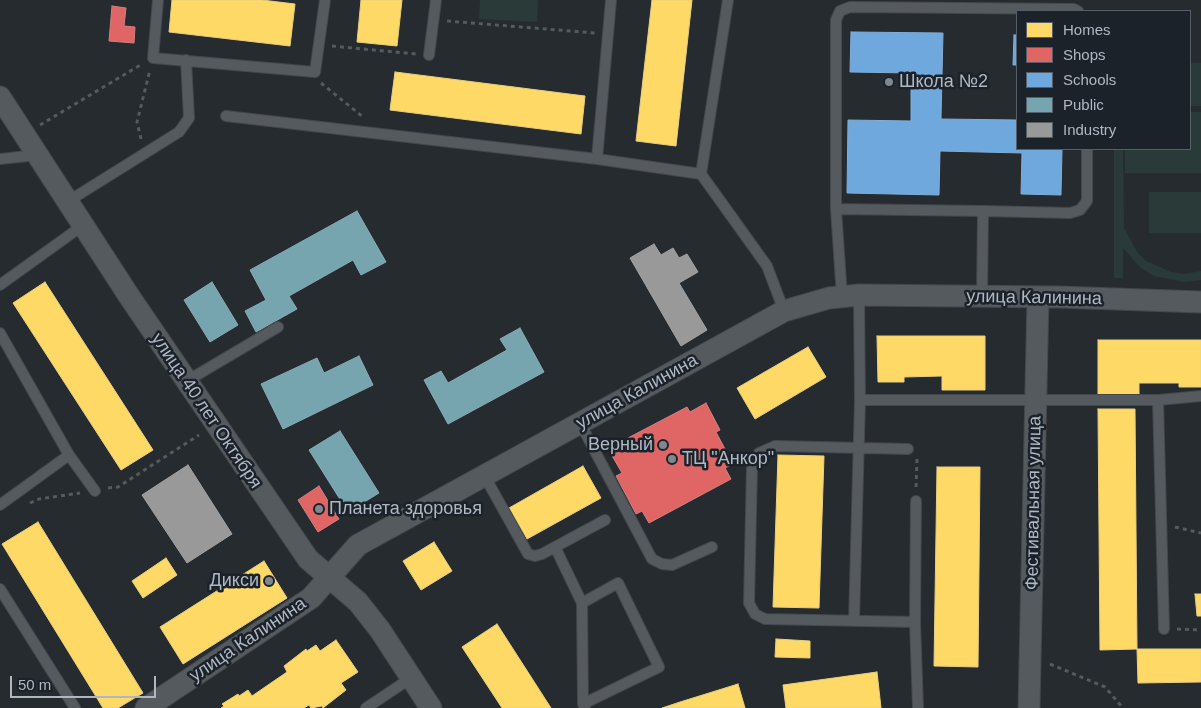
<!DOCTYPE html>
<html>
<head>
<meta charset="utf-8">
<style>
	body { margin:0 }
	#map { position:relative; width:1201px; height:708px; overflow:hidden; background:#262b30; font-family:Arial,sans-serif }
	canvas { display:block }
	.legend { position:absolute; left:1016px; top:10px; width:175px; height:140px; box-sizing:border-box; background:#1b222a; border:1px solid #565e67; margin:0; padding:6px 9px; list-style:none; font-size:15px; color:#afb8c2 }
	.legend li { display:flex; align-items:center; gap:10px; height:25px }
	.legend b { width:25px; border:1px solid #565e67 }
	.scale { position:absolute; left:10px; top:676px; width:146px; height:22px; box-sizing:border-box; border:2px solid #afb8c2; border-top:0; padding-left:6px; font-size:15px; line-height:18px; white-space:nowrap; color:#afb8c2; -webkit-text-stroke:4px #1b222a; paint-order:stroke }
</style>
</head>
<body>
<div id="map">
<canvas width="1201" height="708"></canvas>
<ul class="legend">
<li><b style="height:14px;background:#ffd966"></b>Homes</li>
<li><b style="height:14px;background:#e06666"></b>Shops</li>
<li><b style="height:14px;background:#6fa8dc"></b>Schools</li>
<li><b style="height:14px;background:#76a5af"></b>Public</li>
<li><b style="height:14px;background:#999"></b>Industry</li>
</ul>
<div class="scale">50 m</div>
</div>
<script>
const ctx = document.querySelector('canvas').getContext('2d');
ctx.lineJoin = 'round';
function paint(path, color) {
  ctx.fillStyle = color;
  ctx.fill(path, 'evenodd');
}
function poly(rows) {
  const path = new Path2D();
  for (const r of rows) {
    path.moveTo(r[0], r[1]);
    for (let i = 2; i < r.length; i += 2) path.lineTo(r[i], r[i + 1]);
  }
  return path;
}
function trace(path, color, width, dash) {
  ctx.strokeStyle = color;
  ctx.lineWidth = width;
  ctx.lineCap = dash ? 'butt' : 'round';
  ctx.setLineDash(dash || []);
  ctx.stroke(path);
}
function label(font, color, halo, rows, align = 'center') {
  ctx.font = font + ' Arial,sans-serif';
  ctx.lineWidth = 5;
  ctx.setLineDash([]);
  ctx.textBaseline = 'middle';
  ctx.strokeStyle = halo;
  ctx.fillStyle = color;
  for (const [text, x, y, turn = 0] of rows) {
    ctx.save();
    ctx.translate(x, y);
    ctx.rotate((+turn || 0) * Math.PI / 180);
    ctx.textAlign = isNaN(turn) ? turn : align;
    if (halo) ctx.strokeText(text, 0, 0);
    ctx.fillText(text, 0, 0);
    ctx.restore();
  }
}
paint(poly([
	[480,0,538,0,537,22,479,19],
	[1190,63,1201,63,1201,106,1190,106],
	[1190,112,1201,112,1201,173,1125,173,1125,149,1190,149],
	[1114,149,1123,149,1124,228,1137,252,1146,261,1171,272,1184,274,1201,271,1201,280,1184,282,1154,276,1141,268,1123,248,1123,278,1114,278],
	[1149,192,1201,192,1201,233,1149,233]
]), '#293a39');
const homes = poly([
	[172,0,262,0,295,4,290,46,169,32,172,0],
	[361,0,402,0,397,46,357,42,361,0],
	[652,0,692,0,676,146,636,141,652,0],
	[395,72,585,96,581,134,390,110,395,72],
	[45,282,153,450,121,470,13,303,45,282],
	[877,336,985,336,985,390,942,390,942,376,904,377,904,382,878,382,877,336],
	[1098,340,1201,340,1201,387,1179,387,1179,383,1139,383,1139,394,1098,394,1098,340],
	[808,347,826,377,755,419,737,388,808,347],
	[1098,409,1135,409,1137,649,1100,650,1098,409],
	[778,455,824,456,819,608,773,607,778,455],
	[583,466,601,498,527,539,509,508,583,466],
	[937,467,980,467,978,667,934,666,937,467],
	[38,522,143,693,118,708,103,708,2,544,38,522],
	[434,542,452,571,421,590,403,561,434,542],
	[166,558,177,575,143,598,132,581,166,558],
	[264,561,287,598,183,664,160,627,264,561],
	[1195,594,1201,594,1201,616,1197,616,1195,594],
	[497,624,551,708,502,708,462,647,497,624],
	[776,639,810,641,810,658,775,657,776,639],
	[336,640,358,672,341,683,346,690,323,708,322,706,311,708,309,705,304,708,221,708,224,706,222,704,238,694,239,696,248,690,252,696,287,672,284,666,306,649,307,651,316,645,320,651,336,640],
	[1137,649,1201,649,1201,682,1138,683,1137,649],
	[877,672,881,708,786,708,783,685,877,672],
	[738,684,745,708,662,708,680,702,738,684]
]);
paint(homes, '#ffd966');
trace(homes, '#e7cf82', 1);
const shops = poly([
	[112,6,126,8,124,26,135,27,134,43,109,41,112,6],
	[706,403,720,430,716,432,733,464,725,468,731,479,649,523,642,511,636,514,616,476,622,473,611,454,629,445,626,439,687,407,690,412,706,403],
	[319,486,339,519,318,532,298,500,319,486]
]);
paint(shops, '#e06666');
trace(shops, '#d17f82', 1);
const schools = poly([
	[851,32,943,33,941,119,1017,120,1017,149,1062,149,1061,195,1021,194,1022,153,940,151,939,195,847,193,848,120,911,121,911,73,850,72,851,32],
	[1014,35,1017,35,1017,65,1013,65,1014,35]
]);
paint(schools, '#6fa8dc');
trace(schools, '#82add4', 1);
const public = poly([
	[357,211,386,262,361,275,353,260,289,296,297,309,256,332,245,311,266,300,250,270,357,211],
	[212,282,238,325,210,342,184,300,212,282],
	[520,328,544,372,448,424,424,380,441,371,448,383,507,350,500,339,520,328],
	[359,356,373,385,283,429,261,384,317,358,324,373,359,356],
	[340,431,379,493,348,512,309,450,340,431]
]);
paint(public, '#76a5af');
trace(public, '#87abb5', 1);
const industry = poly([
	[654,244,661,255,673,248,679,258,687,254,698,272,679,283,707,330,681,346,630,258,654,244],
	[188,465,232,534,187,563,142,495,188,465]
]);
paint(industry, '#999');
trace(industry, '#a0a2a5', 1);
const service = poly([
	[158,0,153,58,315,72,325,0],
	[429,55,436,0],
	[226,116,597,159,701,174,767,266,784,311],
	[0,159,37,155],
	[597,159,611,0],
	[701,174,728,0],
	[67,202,179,132,189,118,186,60],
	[836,209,983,211,982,297],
	[983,211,1070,213,1080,210,1087,201,1087,149],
	[0,285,82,226],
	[842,297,836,209,836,20,840,11,850,7,1074,9,1078,11],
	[0,333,69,455,95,491],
	[185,382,278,327],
	[860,400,1158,400,1164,629],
	[1158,400,1201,396],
	[580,423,652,559,662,564,672,565,712,547],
	[908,449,775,446,759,453,752,466,749,603,755,614,765,619,915,622],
	[484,475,528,554,535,556,542,554,605,520],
	[916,501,915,622,918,708],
	[0,505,69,455],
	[555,547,582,603],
	[0,589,75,708],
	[854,621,860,400,859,295],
	[583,704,659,667,618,583,582,603,583,704,585,708],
	[366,708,411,678]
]);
const minor = poly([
	[0,97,129,296,308,559,358,602,380,630,431,708],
	[146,708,311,598,358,545,784,311,829,298,859,295,1059,297,1201,302],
	[1029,708,1038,297]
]);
trace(service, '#44474b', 12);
trace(minor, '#44474b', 23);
trace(poly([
	[447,21,595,33],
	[332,46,416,54],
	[321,83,363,117],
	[40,125,142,64],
	[141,139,137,122,150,70],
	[916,487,917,459],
	[108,488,118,487,199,435],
	[30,503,39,499,80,493],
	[1175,527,1201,533],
	[1177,629,1201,630],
	[1050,664,1105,687,1123,708]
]), '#555a5d', 3, [4, 4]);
trace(service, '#555a5f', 10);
trace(minor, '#555a5f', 21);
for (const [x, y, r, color] of [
	[889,82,5,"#7f878f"],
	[663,445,5,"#7f878f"],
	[672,459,5,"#7f878f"],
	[319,509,5,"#7f878f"],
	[269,581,5,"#7f878f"]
]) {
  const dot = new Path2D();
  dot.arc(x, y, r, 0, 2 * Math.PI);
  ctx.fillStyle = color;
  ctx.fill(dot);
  trace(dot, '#1b222a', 2);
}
label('18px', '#afb8c2', '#1b222a', [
	["Школа №2",899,82],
	["Верный",653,445,"right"],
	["ТЦ \"Анкор\"",682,459],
	["Планета здоровья",329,509],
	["Дикси",259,581,"right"]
], 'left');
label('18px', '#afb8c2', '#1b222a', [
	["улица Калинина",1034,298,1],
	["улица Калинина",637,392,-29],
	["улица 40 лет Октября",206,411,56],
	["Фестивальная улица",1034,503,-89],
	["улица Калинина",248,640,-34]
]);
</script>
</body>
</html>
